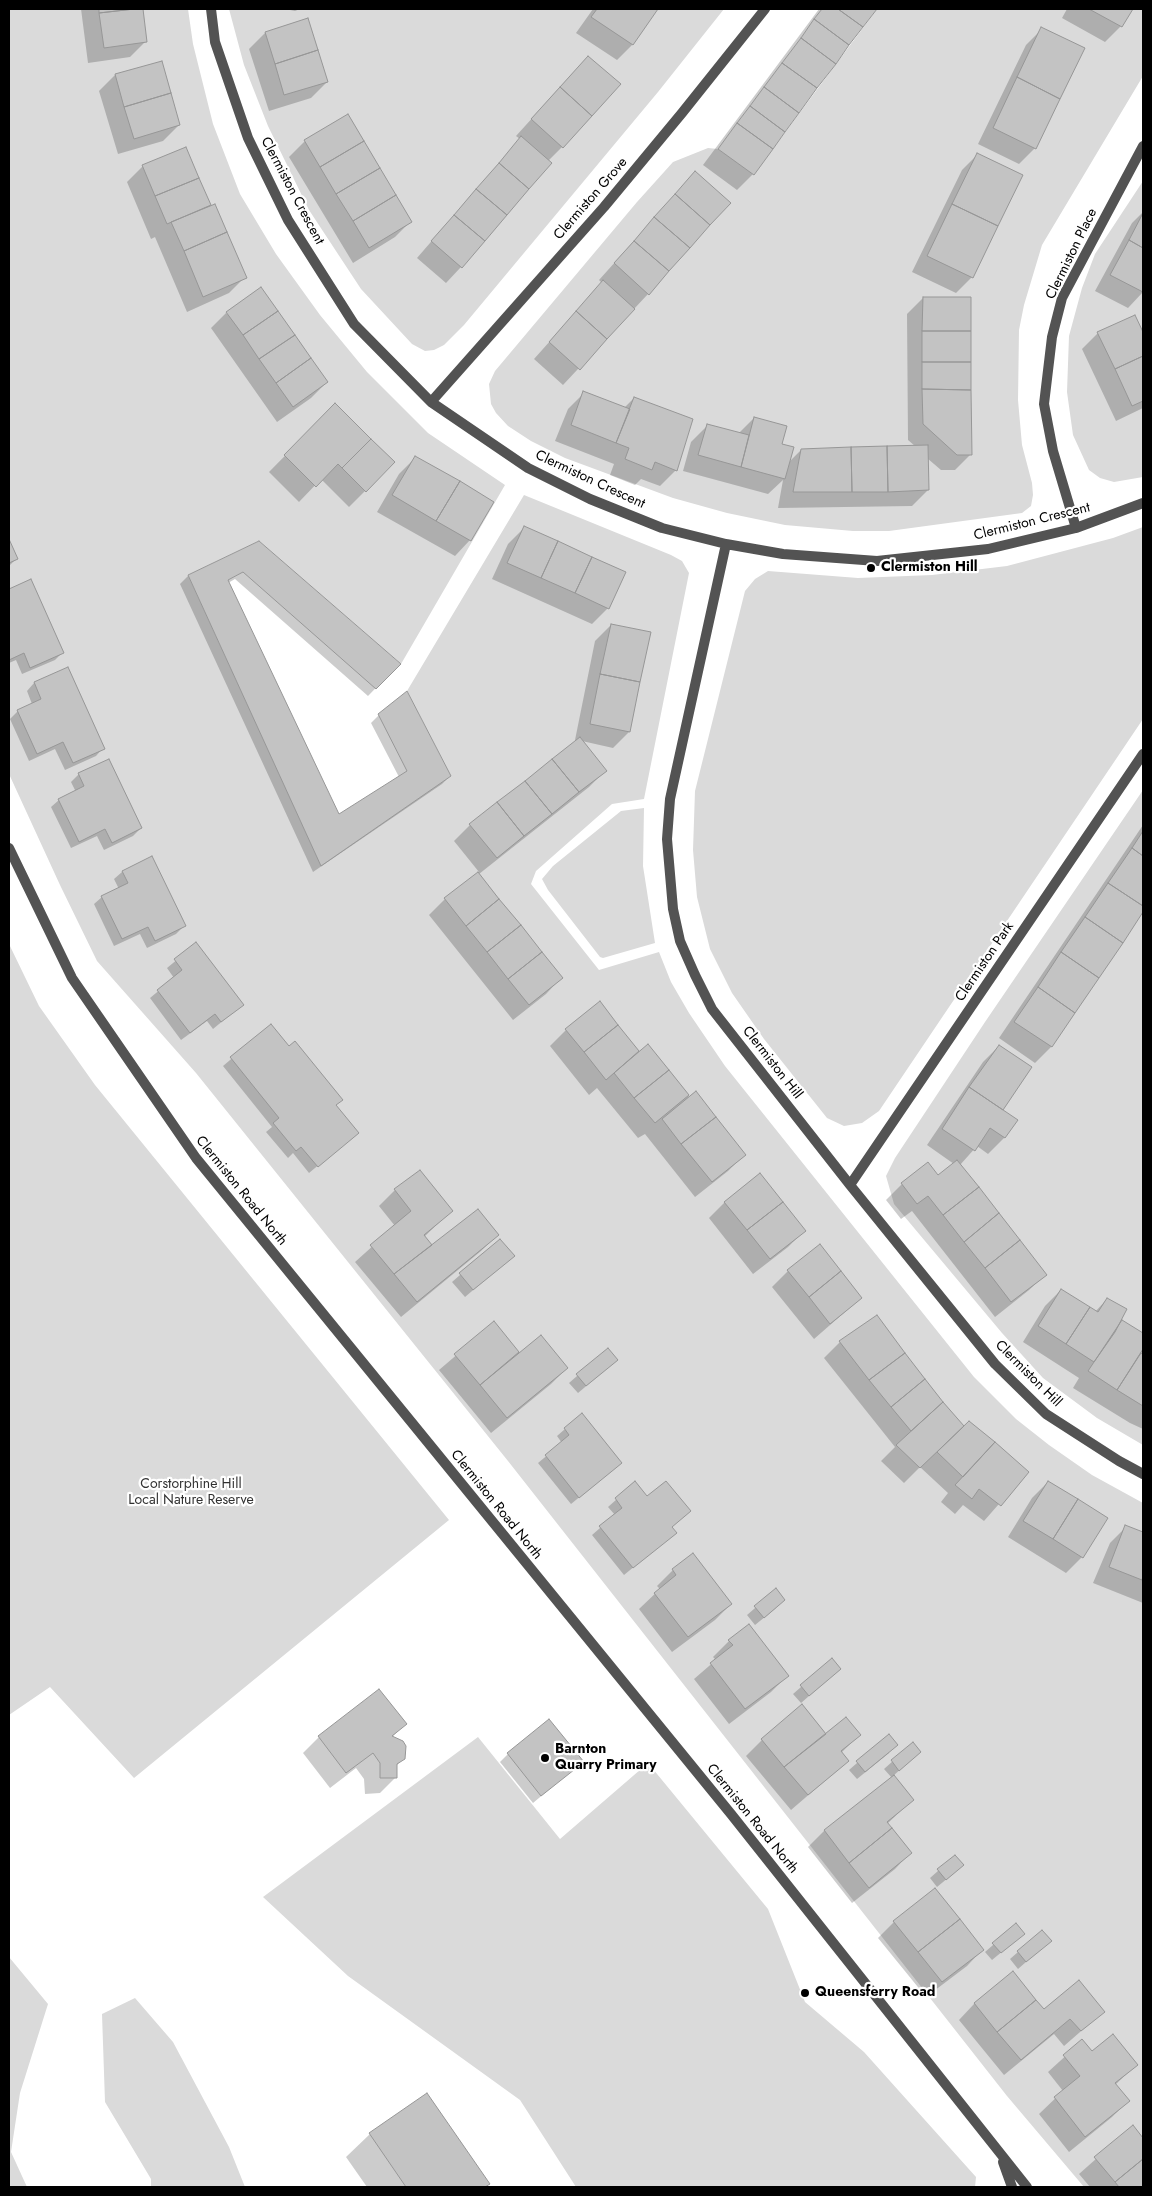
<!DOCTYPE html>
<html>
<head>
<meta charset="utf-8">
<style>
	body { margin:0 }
	#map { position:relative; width:1152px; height:2196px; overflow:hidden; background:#fff; font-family:Jost,sans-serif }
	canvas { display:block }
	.frame { position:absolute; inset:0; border:10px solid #000; pointer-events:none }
</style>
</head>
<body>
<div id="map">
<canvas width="1152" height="2196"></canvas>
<div class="frame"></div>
</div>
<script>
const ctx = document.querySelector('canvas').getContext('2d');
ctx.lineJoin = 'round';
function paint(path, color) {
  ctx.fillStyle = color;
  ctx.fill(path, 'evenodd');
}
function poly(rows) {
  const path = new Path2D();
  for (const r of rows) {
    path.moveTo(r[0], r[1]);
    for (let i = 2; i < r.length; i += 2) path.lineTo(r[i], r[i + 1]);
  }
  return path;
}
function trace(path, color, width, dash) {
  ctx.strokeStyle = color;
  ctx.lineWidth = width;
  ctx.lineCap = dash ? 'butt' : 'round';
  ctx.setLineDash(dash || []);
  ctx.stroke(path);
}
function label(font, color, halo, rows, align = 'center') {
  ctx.font = font + ' Jost,sans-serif';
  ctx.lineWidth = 4.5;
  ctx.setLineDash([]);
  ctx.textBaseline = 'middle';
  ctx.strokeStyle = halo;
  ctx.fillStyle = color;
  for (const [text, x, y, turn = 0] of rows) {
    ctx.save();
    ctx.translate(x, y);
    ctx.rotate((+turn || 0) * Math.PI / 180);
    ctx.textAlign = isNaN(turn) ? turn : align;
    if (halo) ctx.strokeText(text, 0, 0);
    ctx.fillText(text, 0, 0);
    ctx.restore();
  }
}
paint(poly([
	[9,9,188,9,193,44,213,124,240,194,276,254,320,315,367,372,428,433,505,485,401,664,259,541,188,575,321,865,451,776,407,691,524,495,671,555,682,561,689,573,644,799,612,804,536,871,531,884,599,970,659,952,671,982,689,1013,725,1066,974,1377,1016,1419,1049,1445,1092,1475,1143,1503,1143,2187,1084,2187,1007,2096,508,1461,196,1073,97,961,60,885,9,774],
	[229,9,724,9,658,92,464,325,444,345,434,350,425,351,412,344,361,289,309,210,268,126,244,65],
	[877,9,1143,9,1143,76,1042,245,1024,305,1019,330,1018,400,1022,445,1032,483,1033,495,1031,506,1022,513,889,531,853,531,785,525,727,513,673,498,565,458,531,441,508,426,496,413,491,404,489,384,495,371,637,202,673,162,708,148,718,149,754,174],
	[1143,181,1143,477,1114,482,1100,478,1089,470,1073,435,1067,392,1069,336,1082,288,1095,254],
	[1143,527,1143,719,879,1111,862,1123,844,1126,827,1118,764,1039,732,993,710,949,697,897,693,850,695,791,745,591,755,579,768,571,858,578,932,575,1007,566,1113,538],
	[1143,790,1143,1445,1097,1418,1043,1378,1002,1333,894,1204,886,1176,895,1158,985,1022],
	[644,808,643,866,655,943,603,958,600,957,548,890,542,879,553,866,621,811],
	[9,944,39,1006,95,1085,449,1520,134,1778,50,1687,9,1715],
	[478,1737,560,1839,648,1763,768,1909,805,2002,864,2052,976,2177,975,2187,576,2187,520,2100,348,1976,263,1897],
	[9,1957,48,2004,20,2093,11,2152,27,2187,9,2187],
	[135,1998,173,2042,229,2147,245,2187,151,2187,151,2179,105,2102,102,2014]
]), '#dadada');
paint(poly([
	[81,9,142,9,146,41,130,57,88,63],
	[285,9,300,9,295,11],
	[593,9,656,9,632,45,617,60,576,33],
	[819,9,875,9,753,174,737,190,703,165],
	[1067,9,1131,9,1121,26,1105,42,1062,18],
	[1042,29,1035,148,1019,164,978,144,1026,45],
	[265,33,327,82,311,98,269,111,249,49],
	[573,73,562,147,548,161,461,267,446,283,417,258,520,139,516,136],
	[115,75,179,125,163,141,118,154,99,91],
	[347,116,411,221,395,237,353,263,289,157,305,141],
	[185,148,210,207,245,277,229,293,187,312,155,237,151,239,127,182,143,166],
	[978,154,972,277,956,293,912,272,962,170],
	[695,173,648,294,563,385,534,359,602,283,599,280],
	[1143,212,1143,292,1128,308,1095,291,1132,223],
	[923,298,971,454,955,470,941,470,927,458,928,490,912,506,778,508,783,480,768,494,683,471,691,442,707,426,738,434,754,418,781,445,788,463,801,450,915,446,908,440,907,314],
	[226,313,327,382,311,398,277,422,211,328],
	[1134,316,1143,335,1143,408,1116,421,1082,349,1098,333],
	[584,393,624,408,634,398,676,470,660,486,641,479,635,485,610,475,614,464,555,441,568,409],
	[335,405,394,462,349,507,321,479,299,502,269,472],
	[415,458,470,540,455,556,377,512,399,474],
	[524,528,608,608,592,624,492,579,508,544],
	[9,542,16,559,9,566],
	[259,543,399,664,368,696,235,579,228,583,338,816,399,777,371,723,379,715,450,776,442,784,313,872,180,584,188,576],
	[30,580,63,652,55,660,22,674,16,660,9,663,9,590],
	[611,625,629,732,613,748,582,741,605,771,589,787,479,874,561,978,546,994,513,1020,429,915,445,899,479,872,454,841,470,825,577,740,575,740,595,641],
	[68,668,103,748,96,756,65,770,55,749,29,761,10,719,18,711,32,704,27,691,34,683],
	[79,774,141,828,133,836,104,850,97,836,71,848,51,807,59,800,76,792,71,782],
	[1143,825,1143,910,1051,1047,1035,1063,999,1038],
	[151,858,184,926,176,934,147,948,140,934,114,946,94,904,102,897,119,889,114,879,122,872],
	[196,944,242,1005,213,1029,207,1021,181,1040,150,998,174,978,167,968],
	[600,1003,639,1053,648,1046,689,1097,695,1092,744,1155,728,1171,695,1197,645,1134,638,1138,597,1088,589,1095,550,1046,566,1030],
	[270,1026,357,1133,309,1173,293,1153,288,1158,266,1132,272,1127,223,1066],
	[999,1046,1001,1111,1016,1121,1004,1138,988,1154,977,1146,960,1165,1045,1275,1029,1290,995,1317,912,1211,901,1219,886,1200,902,1184,937,1177,954,1164,927,1145,983,1062],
	[395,1190,451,1211,424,1237,432,1247,497,1235,481,1251,401,1317,355,1262,395,1226,379,1206],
	[725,1202,804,1231,788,1247,753,1274,709,1218],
	[500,1240,505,1263,465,1297,452,1282],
	[788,1271,861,1298,814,1339,772,1287],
	[1061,1290,1095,1312,1107,1299,1120,1320,1143,1334,1143,1346,1140,1353,1143,1355,1143,1429,1130,1423,1073,1388,1079,1378,1023,1342,1045,1306],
	[494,1323,519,1354,567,1368,551,1384,491,1433,439,1370],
	[840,1342,942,1403,964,1427,1027,1472,984,1521,963,1505,955,1514,941,1502,948,1493,920,1467,904,1483,881,1461,895,1447,824,1358],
	[608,1349,617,1360,578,1393,569,1383],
	[565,1429,621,1463,571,1504,538,1463,562,1443,557,1436],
	[1048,1482,1082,1557,1066,1573,1008,1537,1032,1498],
	[635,1483,675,1533,624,1575,592,1535,615,1515,608,1507],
	[1126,1527,1143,1534,1143,1603,1093,1583,1110,1543],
	[673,1570,731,1604,715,1620,672,1652,639,1609,660,1589,657,1586],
	[776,1590,776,1608,755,1625,747,1615],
	[729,1641,787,1676,771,1692,729,1724,694,1679,716,1660,713,1657],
	[832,1660,840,1669,801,1703,793,1694],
	[379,1691,405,1724,392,1737,402,1742,406,1753,404,1758,396,1766,396,1777,380,1793,365,1794,364,1779,356,1768,330,1788,303,1753,319,1737],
	[826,1735,859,1735,841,1753,848,1761,791,1810,746,1756,762,1740],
	[888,1736,889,1753,857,1779,849,1770],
	[912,1744,920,1752,893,1776,912,1800,887,1824,910,1853,895,1869,852,1903,808,1847,824,1831,892,1778,884,1769],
	[508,1754,582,1762,533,1803,500,1762],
	[955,1856,954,1873,937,1887,930,1878],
	[894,1922,982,1950,967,1966,926,1997,878,1938],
	[1016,1925,1015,1941,992,1960,985,1952],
	[1042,1948,1018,1969,1010,1959,1018,1952],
	[1013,1973,1044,2011,1103,2012,1064,2046,1054,2034,1004,2075,959,2020,974,2004],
	[1082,2041,1091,2053,1136,2065,1115,2085,1128,2101,1112,2117,1069,2152,1039,2114,1063,2091,1048,2072],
	[1132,2127,1143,2140,1143,2187,1090,2187,1079,2174],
	[370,2134,488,2184,485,2187,367,2187,346,2157]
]), '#0003');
const building = poly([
	[99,9,134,9,99,13,99,9],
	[134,9,143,9,147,42,104,48,99,13,134,9],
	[597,9,658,9,633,45,591,17,597,9],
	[822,9,838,9,863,27,849,45,814,19,822,9],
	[838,9,877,9,863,27,838,9],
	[1089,9,1133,9,1122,27,1089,9],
	[308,18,318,50,275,64,265,32,308,18],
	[814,19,849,45,836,64,801,38,814,19],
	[1041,27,1085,48,1060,99,1017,77,1041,27],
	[801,38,836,64,817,88,782,63,801,38],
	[318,50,328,82,284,95,275,64,318,50],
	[588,56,621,84,592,116,560,87,588,56],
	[162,61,171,93,124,107,115,74,162,61],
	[782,63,817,88,799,113,764,87,782,63],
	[1017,77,1060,99,1036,149,993,128,1017,77],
	[560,87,592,116,563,148,531,119,560,87],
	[764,87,799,113,785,132,750,106,764,87],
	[171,93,180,125,134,139,124,107,171,93],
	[750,106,785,132,773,149,737,123,750,106],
	[348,114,364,141,320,167,304,140,348,114],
	[737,123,773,149,754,175,718,149,737,123],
	[521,136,552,163,529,189,499,163,521,136],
	[364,141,380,168,336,194,320,167,364,141],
	[186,147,199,178,155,196,142,165,186,147],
	[977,153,1023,175,998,226,952,204,977,153],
	[499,163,529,189,507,215,476,189,499,163],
	[380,168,396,195,353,221,336,194,380,168],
	[695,171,731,203,710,225,675,194,695,171],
	[199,178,211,205,167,224,155,196,199,178],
	[476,189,507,215,485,241,454,215,476,189],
	[675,194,710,225,690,248,654,217,675,194],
	[396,195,412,222,369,248,353,221,396,195],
	[215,204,227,232,184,251,171,222,215,204],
	[952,204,998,226,973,278,927,256,952,204],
	[1143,213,1143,248,1129,240,1143,213],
	[454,215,485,241,462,268,431,241,454,215],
	[654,217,690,248,669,271,634,241,654,217],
	[227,232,247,278,203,297,184,251,227,232],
	[1129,240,1143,248,1143,292,1110,275,1129,240],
	[634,241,669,271,649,295,614,263,634,241],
	[603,280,635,309,607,339,576,311,603,280],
	[261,287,278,311,243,335,226,312,261,287],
	[923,297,971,297,971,331,922,331,923,297],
	[278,311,295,335,259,359,243,335,278,311],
	[576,311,607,339,580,370,549,342,576,311],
	[1135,315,1143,332,1143,356,1115,369,1097,332,1135,315],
	[922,331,971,331,971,362,922,362,922,331],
	[295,335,311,358,276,383,259,359,295,335],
	[1143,356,1143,401,1132,406,1115,369,1143,356],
	[311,358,328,382,293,407,276,383,311,358],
	[922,362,971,362,971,390,922,389,922,362],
	[922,389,971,390,972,455,957,455,923,424,922,389],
	[583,391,630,409,616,443,571,425,583,391],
	[634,397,693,419,677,471,655,462,652,470,625,459,629,448,616,443,634,397],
	[335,403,371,439,342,468,338,464,316,487,284,455,335,403],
	[754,417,787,426,782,444,794,447,785,479,741,467,754,417],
	[707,424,749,435,741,467,698,455,707,424],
	[371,439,395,462,366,492,342,468,371,439],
	[928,445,929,490,888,492,887,446,928,445],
	[887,446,888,492,852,492,851,447,887,446],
	[851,447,852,492,793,492,801,449,851,447],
	[415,456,460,481,436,521,392,495,415,456],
	[460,481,494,502,471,541,436,521,460,481],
	[524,526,558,541,541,578,507,563,524,526],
	[9,539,18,559,9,563,9,539],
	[259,541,401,664,376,689,243,572,228,580,339,814,407,771,378,714,407,691,451,776,321,866,188,575,259,541],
	[558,541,592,557,575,593,541,578,558,541],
	[592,557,626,572,609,609,575,593,592,557],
	[31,579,64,653,30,668,24,653,9,660,9,589,31,579],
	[611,624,651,632,640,682,600,674,611,624],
	[68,667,105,749,73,763,63,742,37,754,17,710,41,699,34,682,68,667],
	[600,674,640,682,630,732,590,724,600,674],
	[580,737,607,771,579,792,552,759,580,737],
	[109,759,142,828,112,843,105,829,79,842,58,799,84,786,78,773,109,759],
	[552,759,579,792,552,814,525,781,552,759],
	[525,781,552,814,524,836,497,802,525,781],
	[497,802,524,836,497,858,469,824,497,802],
	[1143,831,1143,856,1132,848,1143,831],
	[1132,848,1143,856,1143,906,1108,883,1132,848],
	[152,856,186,926,155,941,148,927,122,939,101,896,128,883,122,871,152,856],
	[478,872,499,899,466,926,444,898,478,872],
	[1108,883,1143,906,1143,912,1123,943,1085,917,1108,883],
	[499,899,521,925,487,952,466,926,499,899],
	[1085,917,1123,943,1099,978,1061,952,1085,917],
	[521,925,542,952,508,979,487,952,521,925],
	[196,942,244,1005,221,1022,215,1014,190,1033,157,990,182,970,174,959,196,942],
	[542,952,563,978,529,1005,508,979,542,952],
	[1061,952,1099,978,1075,1013,1038,987,1061,952],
	[1038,987,1075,1013,1052,1047,1014,1022,1038,987],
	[600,1001,618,1025,584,1052,565,1029,600,1001],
	[271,1024,289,1046,295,1041,343,1100,336,1105,359,1133,318,1167,301,1147,296,1151,273,1123,279,1118,230,1057,271,1024],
	[618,1025,639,1051,606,1080,584,1052,618,1025],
	[648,1044,669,1070,634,1098,614,1073,648,1044],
	[999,1045,1032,1067,1003,1110,969,1087,999,1045],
	[669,1070,689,1095,655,1123,634,1098,669,1070],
	[969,1087,1018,1120,1005,1138,990,1128,975,1151,942,1129,969,1087],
	[696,1091,716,1117,681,1144,662,1119,696,1091],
	[716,1117,746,1155,712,1182,681,1144,716,1117],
	[957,1160,979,1187,943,1215,928,1196,917,1204,901,1183,928,1162,938,1175,957,1160],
	[420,1170,453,1211,424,1235,432,1245,394,1274,370,1245,411,1211,394,1189,420,1170],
	[760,1173,783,1202,747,1230,724,1202,760,1173],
	[979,1187,999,1213,964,1242,943,1215,979,1187],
	[783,1202,806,1231,770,1259,747,1230,783,1202],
	[478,1209,499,1235,417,1302,394,1274,478,1209],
	[999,1213,1020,1240,985,1268,964,1242,999,1213],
	[500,1239,515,1256,473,1290,459,1273,500,1239],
	[1020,1240,1047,1275,1011,1302,985,1268,1020,1240],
	[820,1244,841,1271,809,1297,787,1270,820,1244],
	[841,1271,862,1298,830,1324,809,1297,841,1271],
	[1061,1289,1090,1307,1066,1344,1038,1326,1061,1289],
	[1107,1298,1127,1309,1115,1332,1094,1362,1066,1344,1090,1307,1098,1312,1107,1298],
	[877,1315,905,1353,869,1380,839,1341,877,1315],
	[1122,1320,1143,1333,1143,1349,1117,1390,1088,1371,1122,1320],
	[494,1321,519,1352,480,1385,454,1354,494,1321],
	[541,1335,568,1368,507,1418,480,1385,541,1335],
	[608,1348,618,1360,586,1386,576,1374,608,1348],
	[905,1353,925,1379,891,1407,869,1380,905,1353],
	[1141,1353,1143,1354,1143,1406,1117,1390,1141,1353],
	[925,1379,943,1402,911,1431,891,1407,925,1379],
	[943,1402,964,1426,920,1468,896,1445,943,1402],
	[582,1413,622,1463,579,1498,545,1455,569,1435,564,1428,582,1413],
	[969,1421,995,1442,963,1477,937,1452,969,1421],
	[995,1442,1029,1472,1001,1506,979,1489,972,1499,955,1485,995,1442],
	[635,1481,647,1496,666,1481,691,1511,672,1527,677,1533,633,1568,599,1526,622,1508,615,1498,635,1481],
	[1048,1481,1078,1499,1053,1539,1023,1521,1048,1481],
	[1078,1499,1108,1518,1083,1558,1053,1539,1078,1499],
	[1125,1525,1143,1532,1143,1576,1142,1580,1109,1567,1125,1525],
	[693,1553,732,1604,688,1637,654,1593,676,1575,672,1569,693,1553],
	[776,1588,785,1600,764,1618,754,1606,776,1588],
	[749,1624,789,1676,745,1709,710,1663,733,1645,728,1640,749,1624],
	[832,1658,841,1669,809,1696,800,1685,832,1658],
	[379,1689,407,1724,392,1736,403,1741,406,1746,405,1759,397,1764,397,1778,380,1778,380,1763,373,1753,346,1773,318,1736,379,1689],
	[802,1704,826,1734,784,1767,761,1739,802,1704],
	[846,1717,861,1735,841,1751,849,1761,808,1795,784,1767,846,1717],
	[549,1719,584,1762,541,1796,507,1753,549,1719],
	[889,1734,898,1745,865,1772,856,1761,889,1734],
	[913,1742,921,1752,899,1771,891,1760,913,1742],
	[894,1775,914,1800,887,1822,892,1828,849,1863,824,1830,894,1775],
	[892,1828,912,1853,869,1888,849,1863,892,1828],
	[955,1855,964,1865,946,1880,937,1869,955,1855],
	[935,1888,960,1919,918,1952,893,1921,935,1888],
	[960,1919,984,1950,942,1982,918,1952,960,1919],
	[1016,1923,1025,1934,1001,1953,992,1943,1016,1923],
	[1042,1930,1052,1941,1026,1962,1017,1951,1042,1930],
	[1013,1971,1036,2000,997,2032,974,2003,1013,1971],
	[1079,1980,1105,2012,1081,2031,1070,2019,1021,2060,997,2032,1036,2000,1044,2009,1079,1980],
	[1113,2034,1138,2065,1115,2083,1130,2101,1085,2137,1054,2097,1080,2076,1063,2055,1082,2039,1092,2051,1113,2034],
	[427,2093,490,2184,485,2187,406,2187,369,2133,427,2093],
	[1133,2125,1143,2138,1143,2159,1115,2182,1094,2157,1133,2125],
	[1143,2159,1143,2187,1119,2187,1115,2182,1143,2159]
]);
paint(building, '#c3c3c3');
trace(building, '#979797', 1);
trace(poly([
	[211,9,215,42,248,138,288,220,354,324,431,402,528,468,590,499,662,528,726,544,783,554,877,561,988,549,1076,528,1143,503],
	[431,402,604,207,682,113,765,9],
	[1076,528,1053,451,1044,404,1052,337,1062,298,1143,146],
	[726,544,670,799,667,839,673,909,680,941,695,975,712,1009,850,1185,995,1364,1046,1414,1119,1461,1143,1474],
	[850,1185,1143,754]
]), '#535353', 10);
trace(poly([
	[9,848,72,978,196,1158,731,1814,1027,2187],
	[1003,2162,1012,2187]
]), '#535353', 10);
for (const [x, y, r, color] of [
	[871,568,5,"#000"],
	[545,1758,5,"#000"],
	[805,1993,5,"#000"]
]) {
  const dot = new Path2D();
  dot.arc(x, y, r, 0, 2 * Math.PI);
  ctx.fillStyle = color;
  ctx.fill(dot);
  trace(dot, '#fff', 2);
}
label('14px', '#000', '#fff', [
	["Clermiston Crescent",292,191,62],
	["Clermiston Grove",591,199,-49],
	["Clermiston Place",1072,254,-64],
	["Clermiston Crescent",590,480,25],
	["Clermiston Crescent",1032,522,-14],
	["Clermiston Park",985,962,-56],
	["Clermiston Hill",772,1063,52],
	["Clermiston Road North",241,1191,51],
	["Clermiston Hill",1028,1374,45],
	["Clermiston Road North",496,1505,51],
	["Clermiston Road North",752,1819,51]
]);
label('bold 14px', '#000', '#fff', [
	["Clermiston Hill",881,568],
	["Barnton",555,1750],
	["Quarry Primary",555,1766],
	["Queensferry Road",815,1993]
], 'left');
label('14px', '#313131', '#fff', [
	["Corstorphine Hill",191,1485],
	["Local Nature Reserve",191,1501]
]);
</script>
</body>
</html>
